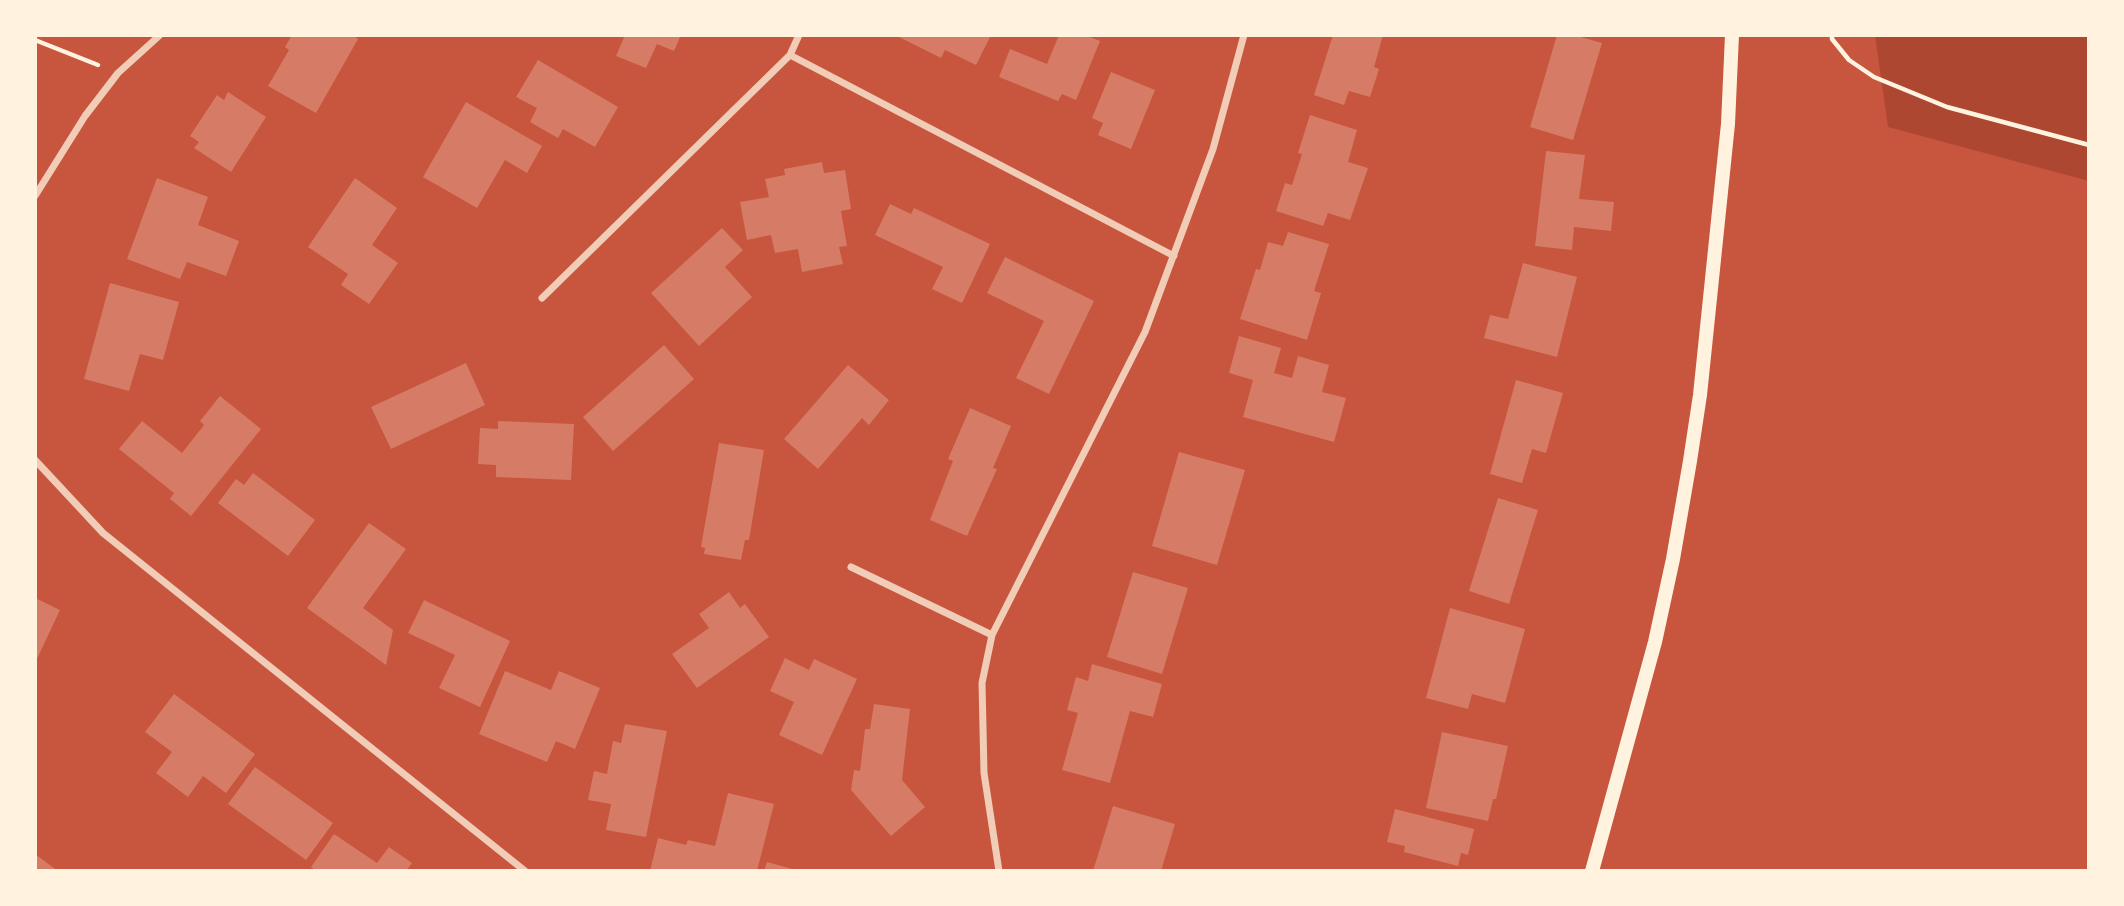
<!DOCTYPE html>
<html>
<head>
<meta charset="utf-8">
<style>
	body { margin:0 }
	#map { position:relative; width:2124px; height:906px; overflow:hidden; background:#c8553d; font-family:"Varela Round",sans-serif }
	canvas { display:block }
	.frame { position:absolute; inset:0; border:37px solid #fff3e0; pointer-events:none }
</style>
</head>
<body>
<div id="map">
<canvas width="2124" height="906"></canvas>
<div class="frame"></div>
</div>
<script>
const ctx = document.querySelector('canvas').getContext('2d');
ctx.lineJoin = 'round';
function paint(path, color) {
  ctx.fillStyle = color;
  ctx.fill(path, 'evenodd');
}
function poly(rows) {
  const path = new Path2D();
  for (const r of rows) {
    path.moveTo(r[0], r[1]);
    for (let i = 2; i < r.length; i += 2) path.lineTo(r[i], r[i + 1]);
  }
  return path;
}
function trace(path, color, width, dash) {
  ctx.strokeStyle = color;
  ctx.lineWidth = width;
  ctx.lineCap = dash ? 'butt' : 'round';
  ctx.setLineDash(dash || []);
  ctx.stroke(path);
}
paint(poly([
	[1875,35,2089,35,2089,181,1888,127]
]), '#ae4732');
paint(poly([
	[292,35,353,35,358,39,316,113,268,86,289,50,285,47],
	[625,35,681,35,674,51,657,44,646,68,616,56],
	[895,35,991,35,976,65,945,50,941,58],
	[1059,35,1085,35,1100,41,1076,100,1062,94,1058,101,999,77,1010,49,1047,64],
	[1333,35,1383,35,1374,67,1379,69,1370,97,1349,91,1344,105,1314,95],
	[1557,35,1574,35,1602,43,1573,140,1530,127],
	[538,60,618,107,595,147,563,129,558,138,530,122,537,108,516,97],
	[1111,72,1155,90,1131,149,1098,135,1103,123,1092,118],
	[228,92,266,117,231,172,194,148,199,142,190,136,217,95,224,100],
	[466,102,542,146,527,173,505,160,477,208,423,177],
	[1310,115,1357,130,1348,162,1368,168,1350,220,1328,213,1323,226,1276,211,1285,183,1292,185,1302,154,1298,153],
	[1546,151,1585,155,1579,199,1614,202,1611,231,1574,227,1572,250,1535,246],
	[822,162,824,173,845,170,851,209,841,211,847,246,839,247,843,264,802,272,798,249,775,253,771,235,747,240,740,202,769,197,765,179,785,175,784,169],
	[157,178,208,197,198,225,239,241,226,276,187,262,180,279,127,259],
	[355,178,397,208,372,245,398,263,369,304,341,285,348,274,308,247],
	[890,204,911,214,914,208,990,244,962,303,932,289,943,267,875,235],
	[722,228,743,250,725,267,752,297,699,346,651,293],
	[1288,232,1329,244,1314,291,1321,293,1307,340,1240,319,1256,269,1260,270,1268,242,1283,246],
	[1005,257,1094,301,1049,394,1016,378,1044,321,987,293],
	[1523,263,1577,277,1557,357,1484,338,1490,315,1508,319],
	[110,283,179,302,163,360,140,354,129,391,84,379],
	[1239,336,1281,348,1274,373,1292,378,1298,356,1329,365,1322,392,1346,398,1334,442,1243,417,1253,380,1229,373],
	[664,345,694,379,613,451,583,417],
	[466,363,485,405,391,449,371,407],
	[848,365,889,400,869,425,862,418,818,469,784,439],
	[1516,380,1563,393,1546,453,1532,449,1522,483,1490,474],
	[220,396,261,429,191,516,170,499,174,493,119,449,142,421,182,453,204,425,200,421],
	[970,408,1011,426,993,468,997,469,967,536,930,520,953,461,948,459],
	[498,421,574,424,571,480,496,477,496,465,478,464,480,428,498,429],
	[719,443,764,450,749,540,745,540,741,560,704,554,705,548,701,547],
	[1179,452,1245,470,1217,565,1152,546],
	[253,473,315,520,288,556,218,503,236,479,244,485],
	[1498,498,1538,510,1509,604,1469,591],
	[369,523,406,549,363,608,393,630,386,665,307,608],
	[1133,572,1188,588,1162,674,1107,657],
	[729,592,740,608,745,604,769,637,697,688,672,654,709,628,699,614],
	[35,598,60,610,35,663],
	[424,600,510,641,480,707,439,688,455,655,408,633],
	[1450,608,1525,629,1505,703,1472,694,1468,709,1426,698],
	[785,658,809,670,814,659,857,679,822,755,779,735,794,702,770,691],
	[1092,664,1162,684,1153,717,1130,711,1110,783,1062,770,1078,713,1067,710,1076,677,1088,681],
	[505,671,551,690,559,671,600,688,575,749,556,741,547,762,479,734],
	[174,694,255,754,226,793,203,776,188,797,156,773,172,752,145,732],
	[874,704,910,709,902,780,925,807,891,836,851,790,854,770,860,771,865,729,870,729],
	[625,724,667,731,646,837,606,830,611,804,588,800,594,771,607,774,613,741,621,743],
	[1442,732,1508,746,1496,799,1493,799,1488,821,1426,808],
	[255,767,333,823,306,860,228,804],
	[728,793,774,804,757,871,650,871,658,838,686,845,688,840,715,846],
	[1113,806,1175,824,1161,871,1093,871],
	[1395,809,1474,829,1468,855,1461,853,1458,866,1404,852,1405,846,1387,842],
	[334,834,377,863,389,847,412,863,406,871,316,871,311,867],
	[35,854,58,871,35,871],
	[767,862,796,870,796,871,764,871]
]), '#d67c66');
trace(poly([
	[1832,35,1832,39,1849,60,1874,77,1947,107,2089,145],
	[35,40,98,65]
]), '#fff3e0', 4.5);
trace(poly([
	[790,55,1174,256],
	[35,196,85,116,118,73,160,35],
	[542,298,790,55,799,35],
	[35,460,103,533,525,871],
	[851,567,992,635],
	[999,871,984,773,982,683,992,635,1145,332,1213,149,1244,35]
]), '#f1ccb7', 7);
trace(poly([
	[1592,871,1655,642,1673,559,1690,461,1700,395,1728,124,1732,35]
]), '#fff3e0', 14);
</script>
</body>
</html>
